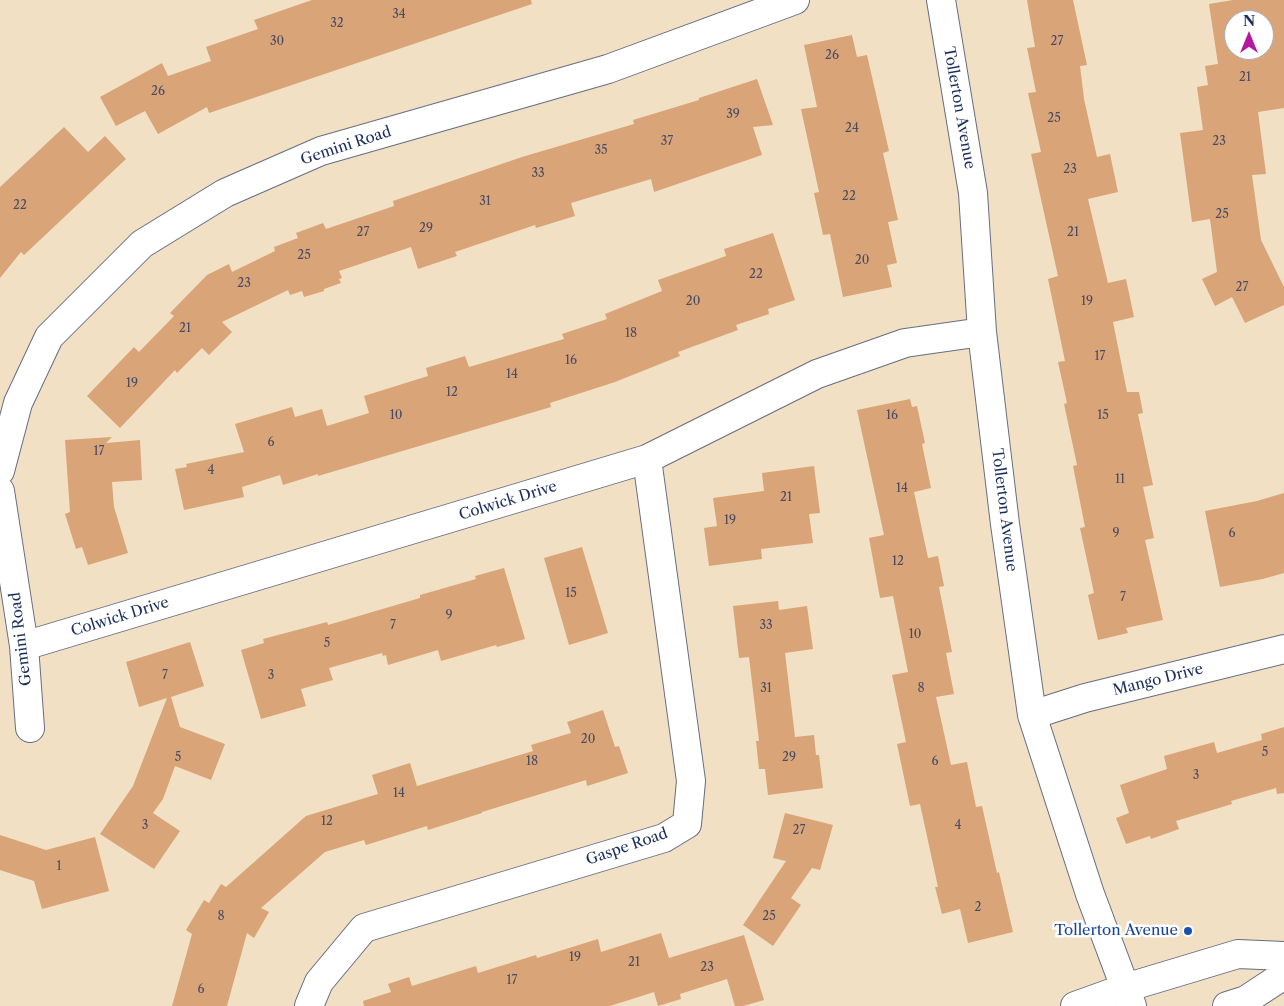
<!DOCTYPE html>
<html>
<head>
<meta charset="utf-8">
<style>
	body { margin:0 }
	#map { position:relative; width:1284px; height:1006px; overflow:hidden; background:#f1e0c4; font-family:"Libre Caslon Text",serif }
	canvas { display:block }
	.north { position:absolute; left:1224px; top:10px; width:50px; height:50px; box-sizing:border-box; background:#fff; border:1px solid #a4acbf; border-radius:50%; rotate:0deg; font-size:14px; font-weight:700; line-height:20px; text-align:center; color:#1b2f5e }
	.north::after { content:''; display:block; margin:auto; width:18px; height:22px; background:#b5179e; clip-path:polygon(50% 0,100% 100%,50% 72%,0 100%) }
</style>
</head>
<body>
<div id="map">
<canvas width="1284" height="1006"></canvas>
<div class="north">N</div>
</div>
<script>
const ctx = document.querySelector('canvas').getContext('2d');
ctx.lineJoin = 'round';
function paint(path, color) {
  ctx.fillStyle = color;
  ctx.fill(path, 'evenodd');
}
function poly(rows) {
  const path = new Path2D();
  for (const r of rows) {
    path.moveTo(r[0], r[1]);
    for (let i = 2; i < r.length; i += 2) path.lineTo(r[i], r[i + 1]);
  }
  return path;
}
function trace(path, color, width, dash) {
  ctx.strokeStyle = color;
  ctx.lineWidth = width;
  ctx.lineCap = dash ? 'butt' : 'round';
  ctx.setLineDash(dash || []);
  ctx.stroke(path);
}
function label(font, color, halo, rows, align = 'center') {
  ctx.font = font + ' "Libre Caslon Text",serif';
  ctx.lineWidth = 5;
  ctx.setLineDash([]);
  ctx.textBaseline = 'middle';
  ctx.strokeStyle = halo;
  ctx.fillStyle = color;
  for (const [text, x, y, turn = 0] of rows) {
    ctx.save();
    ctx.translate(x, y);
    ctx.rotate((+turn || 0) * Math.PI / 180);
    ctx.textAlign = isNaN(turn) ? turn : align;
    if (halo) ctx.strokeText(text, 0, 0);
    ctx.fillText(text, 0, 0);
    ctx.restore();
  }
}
paint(poly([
	[312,0,531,0,532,4,209,113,207,107,158,134,145,111,116,126,100,97,162,63,168,76,211,61,206,47,258,29,254,20],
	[1027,0,1073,0,1087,65,1080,66,1084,99,1097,157,1110,154,1118,192,1088,199,1108,283,1126,279,1134,317,1113,322,1127,392,1139,392,1143,413,1138,414,1153,485,1143,487,1154,538,1145,540,1163,620,1126,628,1128,633,1098,640,1088,595,1094,593,1080,528,1085,527,1073,466,1077,465,1064,404,1067,403,1058,362,1065,361,1048,279,1058,276,1031,154,1041,152,1028,93,1036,92,1027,48,1035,47],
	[1233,0,1284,0,1284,108,1258,112,1266,174,1252,175,1261,240,1284,287,1284,305,1245,323,1232,297,1215,306,1202,279,1217,272,1210,219,1192,222,1180,133,1203,130,1197,87,1208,85,1205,66,1218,64,1209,4],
	[1234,20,1264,20,1264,50,1234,50],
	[852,35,857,57,867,55,889,151,883,153,898,220,888,222,897,263,887,265,892,287,843,297,830,234,823,235,814,193,819,192,801,109,817,107,804,45],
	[757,79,773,125,753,127,762,155,654,192,651,179,571,203,575,216,536,228,535,225,455,252,457,256,418,269,411,247,339,271,342,278,339,279,341,283,324,289,324,291,304,297,302,291,290,295,288,290,222,322,232,332,209,355,202,348,177,373,175,370,120,428,87,396,134,347,139,352,174,316,170,313,207,275,229,264,232,272,275,251,274,247,298,238,296,233,323,223,326,229,394,206,393,201,522,157,634,124,633,120,699,100,699,98],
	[64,127,88,152,105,136,126,159,24,255,21,252,0,278,0,187],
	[773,233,795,300,768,309,769,314,736,325,738,330,678,352,680,356,615,382,550,403,551,407,318,476,318,474,283,485,280,475,242,487,244,497,184,510,175,469,187,467,186,464,244,452,235,424,292,407,295,417,322,409,327,426,369,413,364,396,428,376,426,368,465,356,469,367,564,339,562,334,607,319,605,314,662,291,658,280,726,256,724,249],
	[910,399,912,407,917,406,925,443,922,444,931,488,914,492,928,558,938,556,944,586,939,587,952,652,946,653,954,694,936,697,951,765,967,762,976,807,982,806,997,873,999,872,1013,932,968,943,960,909,942,914,935,887,938,887,920,804,910,806,897,744,906,742,892,675,908,672,893,596,880,598,869,538,884,535,857,410],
	[112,437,106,443,140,440,142,480,112,482,114,507,128,553,88,565,82,547,76,549,65,514,70,512,65,440],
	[814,466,820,513,809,514,813,543,761,549,762,559,709,566,704,528,717,526,713,498,764,491,762,473],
	[1284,493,1284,573,1263,579,1220,587,1205,511,1257,501],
	[582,547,608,633,569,645,544,558],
	[504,568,525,639,497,647,496,645,441,661,438,650,388,665,386,655,383,656,382,653,329,668,333,680,301,689,306,706,261,719,241,650,264,643,263,639,327,622,328,625,420,598,420,595,476,579,475,576],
	[778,601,779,610,807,606,813,649,785,653,795,737,814,735,816,755,819,755,823,788,768,795,765,769,759,769,756,741,759,741,749,657,739,658,733,606],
	[190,642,204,686,171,697,180,727,225,744,211,780,175,766,163,799,153,813,180,831,154,869,100,834,133,786,167,698,139,707,126,662],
	[603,710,615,747,619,746,628,773,587,786,586,780,482,812,482,813,428,830,427,826,366,845,364,840,325,852,261,908,269,912,254,938,247,933,227,1006,172,1006,192,934,186,930,204,900,209,903,221,884,226,887,306,816,378,794,372,775,410,763,417,786,533,751,531,745,571,733,567,722],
	[1284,727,1284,793,1277,794,1276,788,1231,801,1232,804,1176,821,1179,829,1151,839,1150,836,1126,844,1116,818,1129,813,1120,785,1167,769,1164,756,1214,742,1217,753,1262,740,1261,734],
	[785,813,833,825,820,870,812,868,791,898,801,905,773,946,743,925,786,861,773,858],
	[0,835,46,850,95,837,109,891,42,909,34,881,0,870],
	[661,933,669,958,744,935,764,1000,743,1006,735,1006,727,979,680,994,681,999,658,1006,654,992,610,1006,364,1006,363,1001,391,992,388,984,409,977,412,986,476,966,478,973,536,955,537,958,598,939,601,952]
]), '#d9a477');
const minor = poly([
	[941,0,973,193,982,332,1005,524,1032,715,1090,894,1132,1006],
	[0,471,18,403,49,337,142,244,225,193,321,151,608,69,795,0],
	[0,491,24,646,30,728],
	[24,646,647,459,817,374,905,343,982,332],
	[1032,715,1085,698,1284,649],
	[309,1006,319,982,364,928,664,838,687,824,691,781,647,459]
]);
const secondary = poly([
	[1075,1006,1125,988,1238,954,1284,956],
	[1227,1006,1246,1000,1284,975]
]);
trace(minor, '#666d82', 30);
trace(secondary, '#666d82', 30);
trace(minor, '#fff', 28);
trace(secondary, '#fff', 28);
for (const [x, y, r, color] of [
	[1188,931,5,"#1a4fb4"]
]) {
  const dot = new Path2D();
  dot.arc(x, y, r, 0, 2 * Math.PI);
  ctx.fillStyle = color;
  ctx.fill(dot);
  trace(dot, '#fff', 2);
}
label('12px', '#4a4c64', null, [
	["34",399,15],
	["32",337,24],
	["30",277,42],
	["27",1057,42],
	["26",832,56],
	["21",1245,78],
	["26",158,92],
	["39",733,115],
	["25",1054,119],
	["24",852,129],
	["37",667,142],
	["23",1219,142],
	["35",601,151],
	["23",1070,170],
	["33",538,174],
	["22",849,197],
	["31",485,202],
	["22",20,206],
	["25",1222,215],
	["29",426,229],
	["27",363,233],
	["21",1073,233],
	["25",304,256],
	["20",862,261],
	["22",756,275],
	["23",244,284],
	["27",1242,288],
	["20",693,302],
	["19",1087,302],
	["21",185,329],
	["18",631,334],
	["17",1100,357],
	["16",571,361],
	["14",512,375],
	["19",132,384],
	["12",452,393],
	["10",396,416],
	["16",892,416],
	["15",1103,416],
	["6",271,443],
	["17",99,452],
	["4",211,471],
	["11",1120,480],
	["14",902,489],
	["21",786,498],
	["19",730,521],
	["9",1116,534],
	["6",1232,534],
	["12",898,562],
	["15",571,594],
	["7",1123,598],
	["9",449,616],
	["7",393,626],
	["33",766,626],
	["10",915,635],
	["5",327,644],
	["7",165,676],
	["3",271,676],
	["31",766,689],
	["8",921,689],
	["20",588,740],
	["5",1265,753],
	["5",178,758],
	["29",789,758],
	["18",532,762],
	["6",935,762],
	["3",1196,776],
	["14",399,794],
	["12",327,822],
	["3",145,826],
	["4",958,826],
	["27",799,831],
	["1",59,867],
	["2",978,908],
	["8",221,917],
	["25",769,917],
	["19",575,958],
	["21",634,963],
	["23",707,968],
	["17",512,981],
	["6",201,990]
]);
label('15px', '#1b2f5e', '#fff', [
	["Tollerton Avenue",959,108,80],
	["Gemini Road",346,146,-18],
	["Colwick Drive",508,501,-17],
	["Tollerton Avenue",1004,510,83],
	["Colwick Drive",120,617,-17],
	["Gemini Road",21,639,-97],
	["Mango Drive",1158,680,-14],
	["Gaspe Road",627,847,-19]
]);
label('15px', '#164399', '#fff', [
	["Tollerton Avenue",1178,931]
], 'right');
</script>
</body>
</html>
